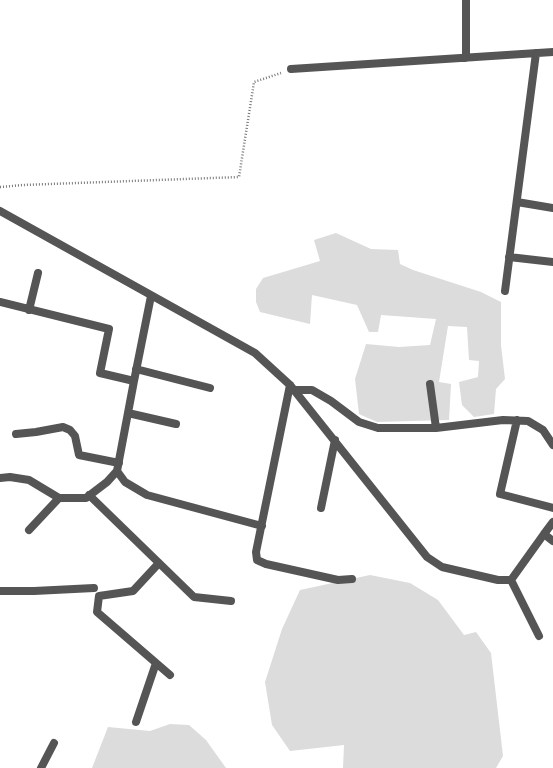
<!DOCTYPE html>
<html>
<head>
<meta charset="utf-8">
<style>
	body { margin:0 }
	canvas { display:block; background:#fff }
</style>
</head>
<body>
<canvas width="553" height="768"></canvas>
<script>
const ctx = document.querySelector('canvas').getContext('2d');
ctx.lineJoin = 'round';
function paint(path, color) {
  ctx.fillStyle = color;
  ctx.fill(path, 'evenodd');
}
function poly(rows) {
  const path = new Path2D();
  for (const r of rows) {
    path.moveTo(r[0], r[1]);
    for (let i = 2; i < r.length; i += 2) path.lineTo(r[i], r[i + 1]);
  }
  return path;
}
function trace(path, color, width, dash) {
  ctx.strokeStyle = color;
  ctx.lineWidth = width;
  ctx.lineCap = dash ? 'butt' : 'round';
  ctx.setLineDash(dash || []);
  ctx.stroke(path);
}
paint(poly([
	[336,233,371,249,398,250,400,264,413,270,481,292,501,302,501,345,505,379,496,389,494,414,474,417,462,405,459,382,478,377,479,361,469,360,467,327,448,326,439,382,451,384,449,420,377,422,359,414,355,379,366,344,399,347,430,345,436,319,381,315,378,332,369,332,357,305,312,295,310,324,260,312,256,302,256,289,263,278,320,261,314,240],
	[370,575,410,583,438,600,464,635,476,632,491,653,503,756,496,768,343,768,344,745,290,751,272,725,265,682,282,629,300,590],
	[170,724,189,725,206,740,226,768,92,768,108,727,150,731]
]), '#dcdcdc');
trace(poly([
	[0,187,23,185,239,177,254,82,281,73]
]), '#777', 2.5, [1, 2]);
trace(poly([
	[466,0,466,58],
	[291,69,553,52],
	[517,202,553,208],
	[0,211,255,353,290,385,427,557,442,567,498,580,511,580,539,636],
	[509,257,553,262],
	[505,291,536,53],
	[0,302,109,329,100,373,134,381,117,471,107,482,86,498,59,498,29,530],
	[29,310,38,273],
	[136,369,210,388],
	[134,381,151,296],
	[430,384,436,428],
	[290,385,256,552,257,560,266,564,338,580,352,579],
	[294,390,312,390,331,401,359,422,378,428,436,428,503,420,528,421,543,430,553,445],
	[128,413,176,424],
	[517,420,500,494,553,508],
	[16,434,36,432,63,427,70,430,75,436,79,455,119,463],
	[117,471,125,482,147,495,262,526],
	[0,478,10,477,29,480,59,498],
	[89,495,194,597,231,601],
	[321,508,335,440],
	[553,522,544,534,553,541],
	[159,563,133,591,99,596,97,612,170,675],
	[511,580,544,534],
	[0,591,34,591,94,588],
	[136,722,156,663],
	[41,768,54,743]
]), '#555', 8);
</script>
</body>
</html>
